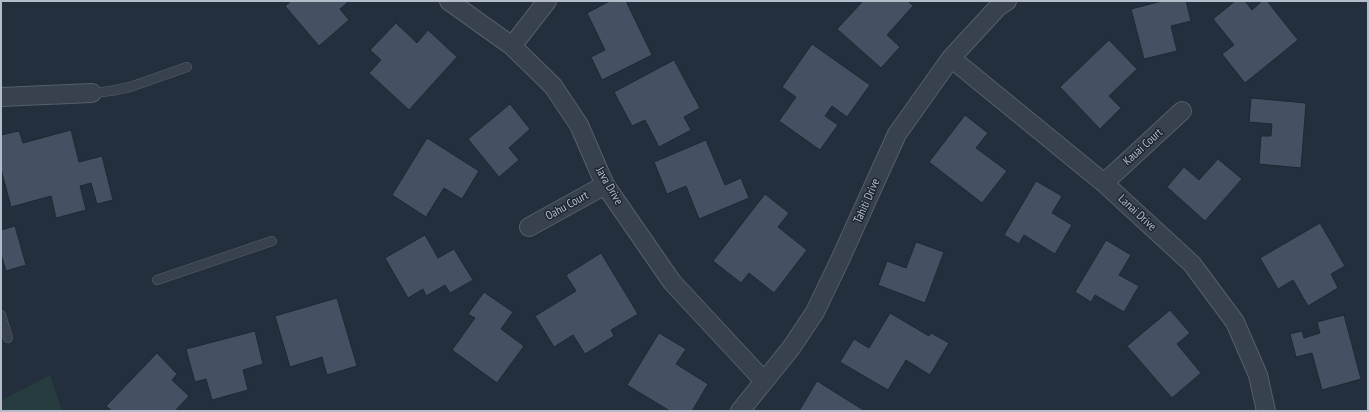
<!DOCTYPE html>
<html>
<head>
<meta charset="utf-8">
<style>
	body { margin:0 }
	#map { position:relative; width:1369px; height:412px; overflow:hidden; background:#242f3e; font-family:"PT Sans Narrow",sans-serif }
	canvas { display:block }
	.frame { position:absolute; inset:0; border:2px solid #b4bcc9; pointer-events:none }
</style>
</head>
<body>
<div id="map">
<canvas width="1369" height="412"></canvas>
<div class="frame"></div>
</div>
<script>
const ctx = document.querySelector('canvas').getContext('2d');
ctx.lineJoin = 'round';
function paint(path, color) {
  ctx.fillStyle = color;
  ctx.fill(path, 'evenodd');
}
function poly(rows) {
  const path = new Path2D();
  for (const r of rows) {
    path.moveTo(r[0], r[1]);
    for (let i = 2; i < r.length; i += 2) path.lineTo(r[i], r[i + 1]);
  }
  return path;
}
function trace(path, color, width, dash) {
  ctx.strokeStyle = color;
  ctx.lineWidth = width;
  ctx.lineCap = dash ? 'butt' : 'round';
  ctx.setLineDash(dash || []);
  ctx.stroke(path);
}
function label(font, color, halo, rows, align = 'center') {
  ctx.font = font + ' "PT Sans Narrow",sans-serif';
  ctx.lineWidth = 3;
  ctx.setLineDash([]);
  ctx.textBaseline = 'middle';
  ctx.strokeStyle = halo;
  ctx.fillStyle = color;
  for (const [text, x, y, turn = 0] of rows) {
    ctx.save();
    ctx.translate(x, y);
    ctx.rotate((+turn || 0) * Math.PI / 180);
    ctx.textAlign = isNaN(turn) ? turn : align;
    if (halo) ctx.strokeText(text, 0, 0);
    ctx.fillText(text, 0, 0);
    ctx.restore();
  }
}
paint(poly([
	[50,375,62,411,1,411,1,401]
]), '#263c3f');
const building = poly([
	[291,1,349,1,340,9,349,20,319,46,285,6,291,1],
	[610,1,626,1,652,55,602,80,591,57,605,50,587,13,610,1],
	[863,1,908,1,913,6,887,35,900,47,881,68,837,29,863,1],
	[1162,1,1186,1,1191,21,1171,26,1177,51,1144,59,1131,9,1162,1],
	[1235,1,1245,1,1252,10,1262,1,1267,1,1298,40,1245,83,1222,54,1234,45,1213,19,1235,1],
	[396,23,417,43,428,30,457,57,409,110,369,73,381,60,370,50,396,23],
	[1109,40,1137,69,1109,96,1121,108,1100,129,1060,87,1109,40],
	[812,44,870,85,847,117,832,106,825,116,838,125,820,150,779,121,796,97,782,87,812,44],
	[674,60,700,108,684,117,691,130,659,147,645,120,632,126,614,92,674,60],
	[1251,98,1306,103,1301,168,1259,164,1261,136,1271,136,1272,124,1249,122,1251,98],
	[510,104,530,129,509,148,519,160,499,177,468,139,510,104],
	[965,115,988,133,976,148,1007,171,982,203,929,162,965,115],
	[71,130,79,162,102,156,113,200,97,204,91,183,80,186,86,210,56,218,51,196,11,207,1,169,1,135,19,131,23,143,71,130],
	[427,138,479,171,462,199,444,188,426,217,392,195,427,138],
	[706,140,725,185,741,178,749,198,699,219,686,186,667,194,654,162,706,140],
	[1218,159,1242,179,1205,221,1167,187,1184,167,1199,180,1218,159],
	[1036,181,1062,196,1052,213,1072,225,1055,254,1024,235,1019,244,1004,235,1036,181],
	[765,194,789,213,778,227,807,250,774,293,749,273,741,283,713,261,765,194],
	[1320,223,1345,266,1331,274,1338,288,1308,306,1293,280,1278,289,1260,258,1320,223],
	[15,226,26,265,6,271,1,254,1,230,15,226],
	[425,235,438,258,454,249,473,280,450,293,445,285,426,296,423,289,408,298,385,258,425,235],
	[1106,240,1131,255,1119,275,1139,286,1124,312,1095,295,1091,302,1075,292,1106,240],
	[916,242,944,252,925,303,878,285,887,261,906,268,916,242],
	[601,253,638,314,611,330,614,336,585,354,573,335,554,347,535,316,576,291,566,275,601,253],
	[484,292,513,312,501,329,524,346,497,383,452,350,475,318,468,314,484,292],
	[337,298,357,366,327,375,322,357,290,367,275,316,337,298],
	[1170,310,1190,333,1177,344,1201,373,1172,398,1127,346,1170,310],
	[890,313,929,336,931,333,949,343,930,375,906,360,888,390,840,362,854,339,869,348,890,313],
	[1344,315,1361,379,1322,390,1312,353,1296,357,1290,334,1302,331,1304,338,1320,333,1317,322,1344,315],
	[255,331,263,364,243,370,248,390,212,400,206,379,195,382,186,349,255,331],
	[659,333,686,349,676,364,708,384,692,411,670,411,627,385,659,333],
	[157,353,177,374,172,380,189,396,175,411,112,411,106,406,157,353],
	[817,381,865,411,799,411,817,381]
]);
paint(building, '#455162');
trace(building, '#1f2835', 1);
const lane = poly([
	[92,93,111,91,130,87,187,67],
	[157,280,272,241],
	[1,315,8,338]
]);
const street = poly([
	[449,1,512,46,553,86,579,125,605,185,672,282,764,381],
	[512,46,547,1],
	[951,58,1104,183,1192,264,1235,322,1258,375,1266,411],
	[1,97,92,93],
	[1104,183,1182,111],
	[529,227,605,185],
	[740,411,791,348,815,312,839,262,897,134,951,58,998,7,1007,1]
]);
trace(lane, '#565f6c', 10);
trace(street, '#565f6c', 20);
trace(lane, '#38414e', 9);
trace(street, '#38414e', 18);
label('12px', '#b4bcc9', '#1d2633', [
	["Kauai Court",1143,147,-42],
	["Java Drive",609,186,60],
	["Tahiti Drive",867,201,-66],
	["Oahu Court",567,206,-29],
	["Lanai Drive",1137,213,43]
]);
</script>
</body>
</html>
